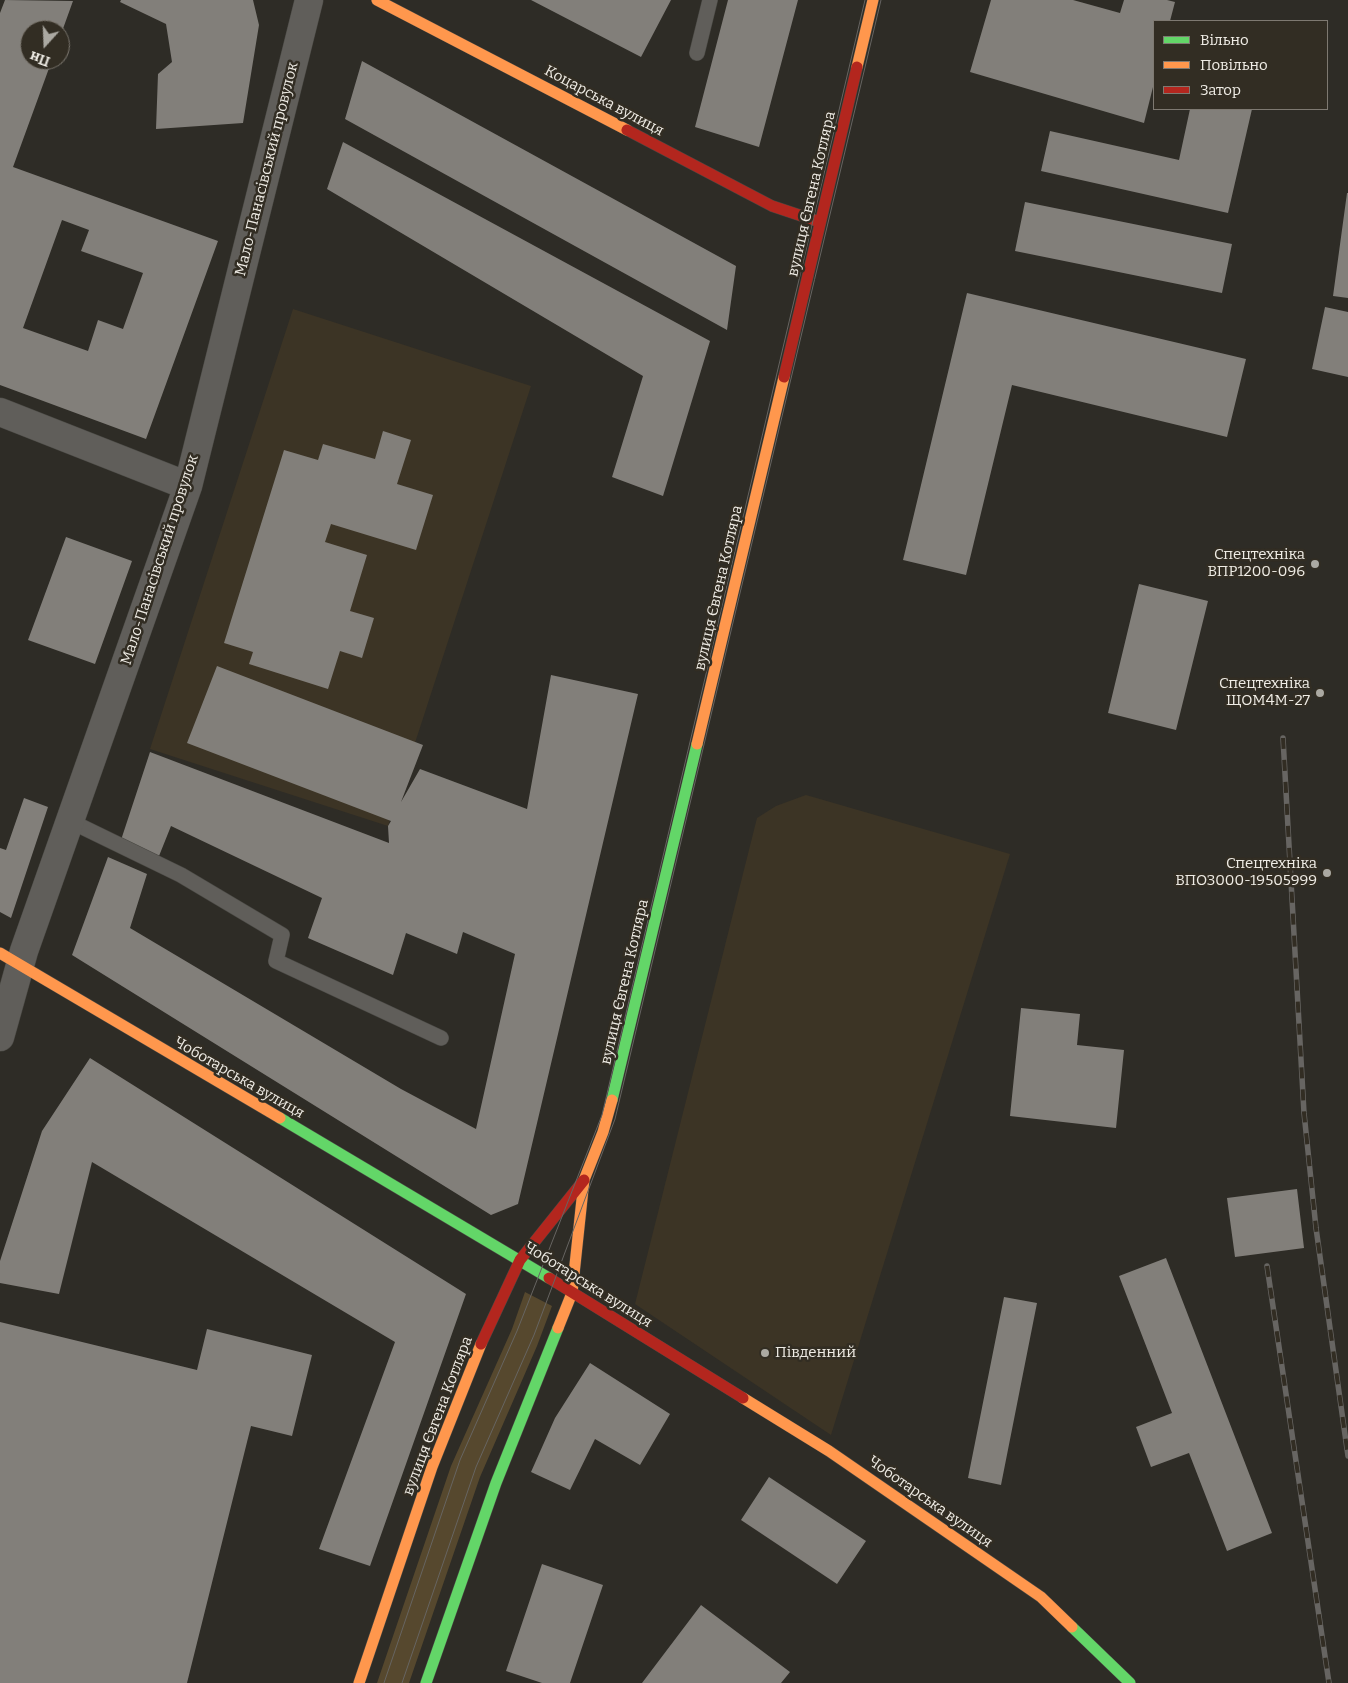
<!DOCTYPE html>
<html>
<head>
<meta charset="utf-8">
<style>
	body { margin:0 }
	#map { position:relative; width:1348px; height:1683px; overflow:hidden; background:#2e2c26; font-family:Bitter,serif }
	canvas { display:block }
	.legend { position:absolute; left:1153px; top:20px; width:175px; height:90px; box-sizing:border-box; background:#322d23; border:1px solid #7e7971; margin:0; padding:6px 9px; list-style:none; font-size:15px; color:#efece5 }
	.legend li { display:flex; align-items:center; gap:10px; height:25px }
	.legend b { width:25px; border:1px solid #7e7971 }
	.north { position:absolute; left:20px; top:20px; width:50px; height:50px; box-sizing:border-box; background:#322d23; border:1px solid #7e7971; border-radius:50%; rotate:200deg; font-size:14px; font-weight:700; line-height:20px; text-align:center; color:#efece5 }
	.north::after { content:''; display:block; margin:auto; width:18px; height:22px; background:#aba9a2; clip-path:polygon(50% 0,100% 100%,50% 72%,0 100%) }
</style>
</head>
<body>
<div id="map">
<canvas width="1348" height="1683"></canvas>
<ul class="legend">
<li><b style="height:6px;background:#63d668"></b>Вільно</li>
<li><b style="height:6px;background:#ff974d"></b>Повільно</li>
<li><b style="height:6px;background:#b3261e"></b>Затор</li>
</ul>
<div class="north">Пн</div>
</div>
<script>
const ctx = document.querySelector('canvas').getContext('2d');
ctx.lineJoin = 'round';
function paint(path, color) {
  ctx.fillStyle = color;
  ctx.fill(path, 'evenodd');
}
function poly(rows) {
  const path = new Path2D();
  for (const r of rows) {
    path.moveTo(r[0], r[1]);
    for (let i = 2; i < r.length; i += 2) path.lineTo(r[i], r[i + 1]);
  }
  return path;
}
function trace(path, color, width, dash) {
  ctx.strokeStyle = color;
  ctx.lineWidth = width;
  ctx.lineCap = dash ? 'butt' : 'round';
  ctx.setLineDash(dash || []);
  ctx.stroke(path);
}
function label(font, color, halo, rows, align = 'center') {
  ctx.font = font + ' Bitter,serif';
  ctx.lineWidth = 5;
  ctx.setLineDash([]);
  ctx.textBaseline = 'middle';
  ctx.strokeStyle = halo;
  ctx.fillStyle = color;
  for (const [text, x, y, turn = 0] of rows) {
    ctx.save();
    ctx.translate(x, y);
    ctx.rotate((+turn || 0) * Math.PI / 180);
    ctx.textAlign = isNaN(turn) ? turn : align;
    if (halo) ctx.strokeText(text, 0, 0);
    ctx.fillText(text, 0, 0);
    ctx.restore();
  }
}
paint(poly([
	[293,309,531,386,388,826,150,749],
	[806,795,1010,854,831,1435,635,1304,757,818,776,806]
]), '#3c3425');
paint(poly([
	[525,1292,552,1306,537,1346,480,1477,409,1683,377,1683,451,1466,512,1329]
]), '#56482e');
paint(poly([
	[5,0,73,1,60,37,60,30,30,30,30,60,52,60,13,167,218,241,146,439,0,385,0,13],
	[62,220,89,230,81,251,143,273,123,329,98,320,88,351,23,328],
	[121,0,253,0,259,25,243,123,156,129,158,74,172,62,166,24,120,2],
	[531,0,671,0,641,57],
	[728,0,798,0,759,147,695,127],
	[991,0,1073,0,1120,13,1124,0,1167,0,1175,2,1170,21,1154,21,1154,83,1144,123,970,72],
	[362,61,736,266,727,330,345,119],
	[1190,109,1252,109,1228,213,1041,171,1050,131,1179,160],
	[343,142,710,341,663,496,612,477,643,376,327,189],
	[1347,193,1348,193,1348,298,1333,296],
	[1025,202,1232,244,1222,293,1015,251],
	[967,293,1246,359,1227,437,1012,385,966,575,903,560],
	[1325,307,1348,312,1348,377,1312,369],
	[383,431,411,440,397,484,433,495,416,550,331,524,325,542,367,555,350,611,374,618,362,658,340,651,328,689,249,664,253,652,224,643,284,450,318,460,323,444,375,459],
	[66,537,132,561,95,664,28,640],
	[1139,584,1208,601,1176,730,1108,713],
	[217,666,423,745,401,802,420,769,527,809,551,675,638,694,518,1204,491,1215,72,955,108,857,147,874,130,928,401,1089,476,1129,515,954,463,932,457,954,406,933,393,975,308,938,322,898,171,826,159,856,121,840,150,752,389,843,388,826,391,821,187,743],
	[24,798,48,807,11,918,0,912,0,848,6,850],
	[1021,1008,1080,1014,1077,1045,1124,1050,1116,1128,1010,1116],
	[90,1058,466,1294,370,1566,319,1549,395,1342,92,1162,59,1294,0,1283,0,1261,42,1131],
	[1297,1189,1304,1248,1235,1257,1227,1198],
	[1166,1258,1272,1533,1227,1551,1189,1453,1151,1467,1136,1427,1172,1413,1119,1276],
	[1004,1297,1037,1303,1001,1485,968,1478],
	[0,1322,197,1370,207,1329,312,1355,292,1436,251,1426,187,1683,0,1683],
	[590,1363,670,1414,640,1465,595,1439,570,1490,531,1472,555,1418],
	[769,1477,866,1541,837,1584,741,1520],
	[542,1564,603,1585,570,1683,542,1683,506,1671],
	[701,1605,790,1672,781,1683,642,1683]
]), '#827f7a');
const lane = poly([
	[697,53,710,0],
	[70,821,181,875,282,935,276,961,441,1038]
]);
const street = poly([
	[0,412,188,486],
	[0,1037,24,951,188,486,309,0]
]);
const fast = poly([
	[612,1100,697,744],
	[280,1118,549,1278],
	[1072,1627,1130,1683],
	[426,1683,496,1483,558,1328]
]);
const slow = poly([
	[377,0,627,130],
	[857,67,873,0],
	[697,744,784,377],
	[0,953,280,1118],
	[558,1328,572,1293,584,1180,603,1132,612,1100],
	[743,1398,829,1451,1041,1597,1072,1627],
	[359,1683,432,1467,481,1344]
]);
const jam = poly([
	[627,130,772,206,820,222],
	[784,377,857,67],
	[549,1278,743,1398],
	[481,1344,520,1260,584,1180]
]);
trace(lane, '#494843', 16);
trace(street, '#494843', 29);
trace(fast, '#494843', 12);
trace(slow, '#494843', 12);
trace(jam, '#494843', 12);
trace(lane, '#605e5a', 15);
trace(street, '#605e5a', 28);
trace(fast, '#63d668', 11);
trace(slow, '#ff974d', 11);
trace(jam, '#b3261e', 11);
trace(poly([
	[384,1683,460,1460,517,1331,602,1115,865,0],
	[402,1683,476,1467,534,1335,615,1119,881,0]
]), '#676562', 1);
const rail = poly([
	[1283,738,1304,1113,1316,1228,1348,1456],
	[1267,1266,1329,1683]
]);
trace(rail, '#676562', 5.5);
trace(rail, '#322d23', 4, [11]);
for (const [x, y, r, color] of [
	[1315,564,5,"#aba9a2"],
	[1320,693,5,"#aba9a2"],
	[1327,873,5,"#aba9a2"],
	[765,1353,5,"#aba9a2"]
]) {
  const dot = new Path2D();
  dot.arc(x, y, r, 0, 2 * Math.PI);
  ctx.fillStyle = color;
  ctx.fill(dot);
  trace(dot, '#322d23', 2);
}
label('15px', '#efece5', '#322d23', [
	["Коцарська вулиця",604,101,28],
	["Мало-Панасівський провулок",267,169,-76],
	["вулиця Євгена Котляра",812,194,-77],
	["Мало-Панасівський провулок",160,560,-72],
	["вулиця Євгена Котляра",719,588,-77],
	["вулиця Євгена Котляра",625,982,-77],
	["Чоботарська вулиця",239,1078,30],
	["Чоботарська вулиця",588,1285,32],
	["вулиця Євгена Котляра",438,1416,-69],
	["Чоботарська вулиця",930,1502,35]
]);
label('15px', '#efece5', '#322d23', [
	["Спецтехніка",1305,555],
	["ВПР1200-096",1305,572],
	["Спецтехніка",1310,684],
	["ЩОМ4М-27",1310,701],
	["Спецтехніка",1317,864],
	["ВПО3000-19505999",1317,881],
	["Південний",775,1353,"left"]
], 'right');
</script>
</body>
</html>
